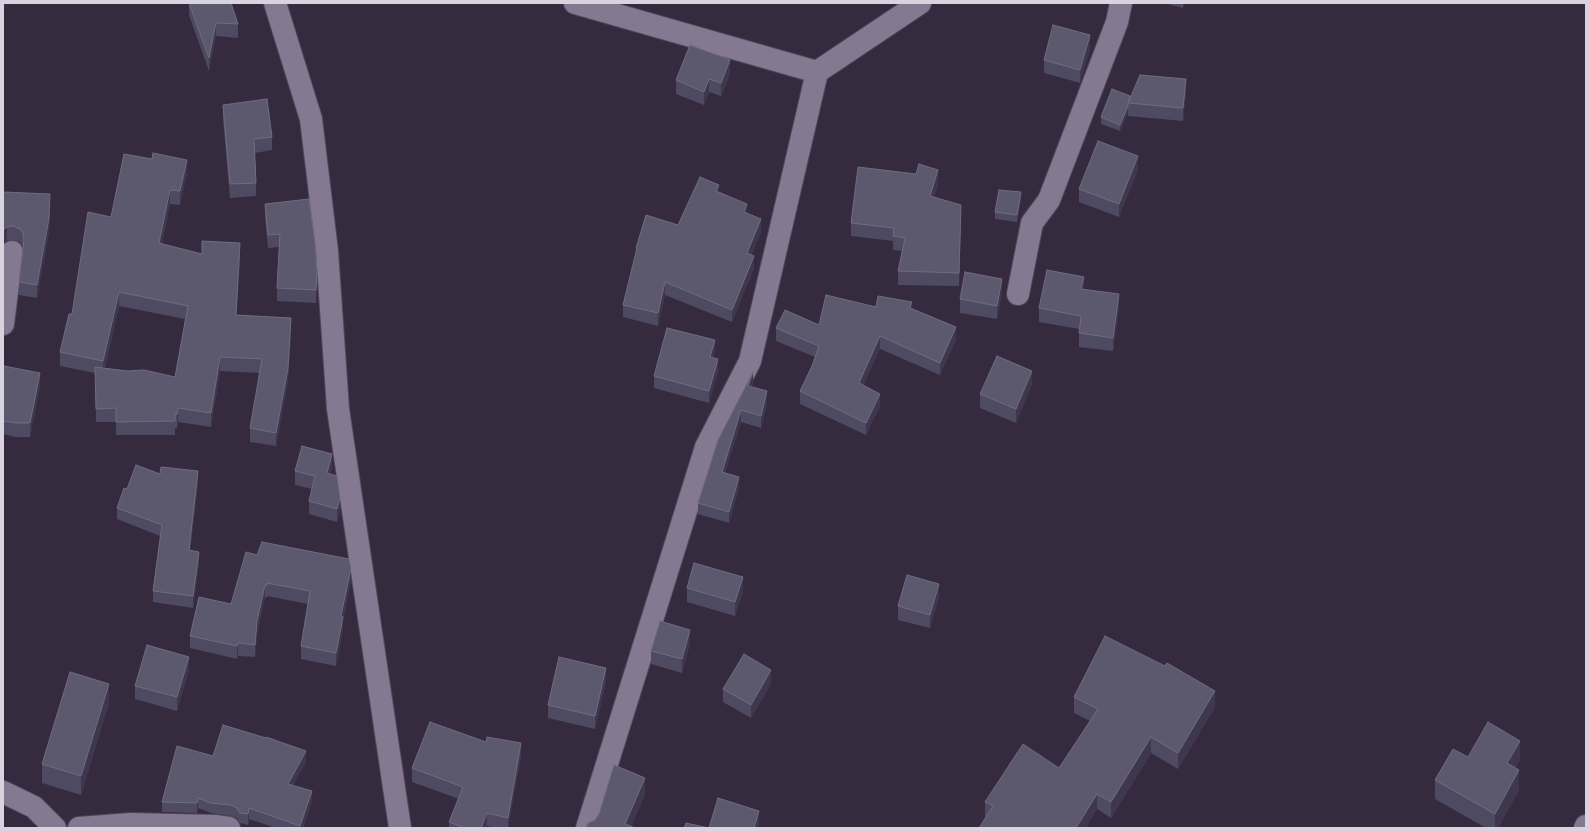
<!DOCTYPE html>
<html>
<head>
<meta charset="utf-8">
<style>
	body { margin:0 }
	#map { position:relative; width:1589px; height:831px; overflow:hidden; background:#362a3f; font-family:Jost,sans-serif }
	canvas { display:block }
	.frame { position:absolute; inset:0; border:4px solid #d9d2df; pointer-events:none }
</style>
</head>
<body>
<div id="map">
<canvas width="1589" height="831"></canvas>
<div class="frame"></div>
</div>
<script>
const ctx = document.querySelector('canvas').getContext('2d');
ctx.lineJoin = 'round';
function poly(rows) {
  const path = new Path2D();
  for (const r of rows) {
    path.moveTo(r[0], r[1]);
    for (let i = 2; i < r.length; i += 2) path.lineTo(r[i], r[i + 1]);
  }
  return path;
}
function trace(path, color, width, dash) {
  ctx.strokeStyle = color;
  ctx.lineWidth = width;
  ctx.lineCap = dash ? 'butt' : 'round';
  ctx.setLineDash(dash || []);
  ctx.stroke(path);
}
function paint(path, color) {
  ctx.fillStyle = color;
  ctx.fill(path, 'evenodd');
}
const street = poly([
	[275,3,311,119,327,251,338,409,400,828],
	[575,3,817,72],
	[1018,294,1032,223,1049,200,1117,22,1121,3],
	[3,324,12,252],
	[3,792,34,807,55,828],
	[587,828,706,447,750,361,817,72,920,3],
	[1585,828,1586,826]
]);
const secondary = poly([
	[79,828,131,824,215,826,229,828]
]);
trace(street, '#52485a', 24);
trace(secondary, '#52485a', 24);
trace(street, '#857891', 22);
trace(secondary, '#857891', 22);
paint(poly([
	[189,3,231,3,238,24,238,38,216,36,209,71,189,15],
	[1164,3,1184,3,1183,8],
	[1090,49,1080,83,1044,73,1044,60],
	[730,74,721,96,709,92,704,105,676,94,676,80],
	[1186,92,1183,121,1128,116,1128,113,1120,131,1101,124,1101,117,1130,96],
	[223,105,272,137,272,150,255,153,256,183,256,196,230,198,223,119],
	[1138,170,1119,217,1079,202,1079,189],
	[187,173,180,205,170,204,162,244,202,254,240,257,236,315,291,332,288,381,276,446,250,442,250,428,260,373,220,371,211,427,178,422,177,428,175,428,175,435,116,435,116,422,96,422,95,373,60,366,60,352,72,314,111,217],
	[119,306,185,319,175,377,105,368],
	[938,184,934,197,961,218,959,286,898,285,898,271,902,251,893,250,893,241,851,236,851,223],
	[3,192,50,208,49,232,37,298,19,295,19,282,23,247,20,242,13,240,7,241,3,244],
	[719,192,747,214,761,232,751,255,754,268,732,322,665,295,658,326,623,317,623,305,636,253,636,248,678,225],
	[1021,199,1017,222,995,219,995,212],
	[265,204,317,284,316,303,277,301,277,288,279,247,268,248,265,217],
	[1084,290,1119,308,1113,351,1079,347,1079,329,1039,322,1039,308],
	[1002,293,997,319,960,313,960,299],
	[876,307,912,308,956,340,940,375,880,349,863,386,880,406,866,435,800,404,800,391,812,366,815,357,776,341,776,328,819,325],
	[715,352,713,357,718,371,709,403,654,388,654,376],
	[3,368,40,386,30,437,15,437,3,434],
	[753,383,752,387,767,403,761,428,741,422,725,473,739,488,729,523,698,514,698,503],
	[1032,384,1016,423,980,408,980,394],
	[332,468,330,474,340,511,337,522,309,514,309,501,312,489,295,485,295,471],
	[160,474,198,483,190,551,199,563,193,608,153,602,153,591,160,536,117,519,117,508,127,489],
	[246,552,351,581,343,620,343,629,336,666,301,659,301,646,308,604,267,596,267,598,265,597,257,634,255,657,238,656,237,659,190,648,190,636,231,604],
	[687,588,743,591,735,616,687,602],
	[939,597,930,628,898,620,898,606],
	[690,643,682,673,651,664,651,651],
	[189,670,177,711,135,699,135,686],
	[606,682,595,729,548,718,548,705],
	[771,684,751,718,723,702,723,689],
	[1074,697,1215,707,1178,769,1151,753,1111,818,1097,809,985,817,985,802,1059,768,1090,721,1074,713],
	[109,703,81,795,42,783,42,764],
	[213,756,306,762,293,785,312,802,303,828,276,828,249,819,248,825,240,823,237,818,231,816,211,813,198,808,197,813,162,812,162,802],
	[521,756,508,828,497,828,487,826,487,828,449,828,449,822,459,799,412,782,412,768],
	[1468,757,1520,760,1515,768,1519,790,1498,828,1486,828,1435,799,1435,780]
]), '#4e4a61');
paint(poly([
	[216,23,216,36,209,71,209,58],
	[1090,35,1090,49,1080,83,1080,70],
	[730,60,730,74,721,96,721,83],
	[709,79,709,92,704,105,704,92],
	[1186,79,1186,92,1183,121,1183,108],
	[1128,106,1128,113,1120,131,1120,125],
	[1138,156,1138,170,1119,217,1119,204],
	[187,160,187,173,180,205,180,191],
	[938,170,938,184,930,209,930,196],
	[719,185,719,198,716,191],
	[170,190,170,204,159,257,159,243],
	[1021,192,1021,199,1017,222,1017,215],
	[50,194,50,208,49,232,37,298,37,285],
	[747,204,747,216,744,212],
	[961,205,961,218,959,286,959,273],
	[761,219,761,232,747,266,747,253],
	[7,227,7,241,3,244,3,230],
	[240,243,240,257,236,329,236,315],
	[754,256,754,268,732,322,732,310],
	[317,271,317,284,316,303,316,290],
	[1084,277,1084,290,1081,289],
	[1002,279,1002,293,997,319,997,306],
	[665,282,665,295,658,326,658,313],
	[119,292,119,306,103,375,103,361],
	[1119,294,1119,308,1113,351,1113,338],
	[291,318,291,332,288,381,276,446,276,433],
	[956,327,956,340,940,375,940,363],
	[880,336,880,349,859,396,859,383],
	[715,340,715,352,710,368,710,357],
	[220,357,220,371,211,427,211,413],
	[718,359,718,371,709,403,709,391],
	[1032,371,1032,384,1016,423,1016,409],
	[753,372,753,383,748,397,748,386],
	[40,373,40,386,30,437,30,423],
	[767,391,767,403,761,428,761,416],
	[880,394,880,406,866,435,866,423],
	[178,408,178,422,177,428,177,414],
	[741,410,741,422,722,483,722,472],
	[332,454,332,468,327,486,327,473],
	[198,471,198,483,189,562,189,550],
	[739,477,739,488,729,523,729,512],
	[340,498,340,511,337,522,337,509],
	[199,552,199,563,193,608,193,596],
	[351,568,351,581,343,620,343,629,336,666,336,653,341,616],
	[743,577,743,591,735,616,735,602],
	[939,584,939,597,930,628,930,615],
	[265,585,265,597,257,634,255,657,255,645,257,621],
	[690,630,690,643,682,673,682,659],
	[238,643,238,656,237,659,237,646],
	[189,657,189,670,177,711,177,697],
	[606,668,606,682,595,729,595,716],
	[771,670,771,684,751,718,751,705],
	[109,684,109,703,81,795,81,776],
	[1215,691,1215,707,1178,769,1178,753],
	[1151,737,1151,753,1111,818,1111,802],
	[1520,741,1520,760,1507,782,1507,763],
	[521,743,521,756,508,828,508,818],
	[306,751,306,762,288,794,288,784],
	[1519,770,1519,790,1498,828,1495,828,1495,814],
	[645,778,645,795,631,828,625,824],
	[312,791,312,802,303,828,300,828,300,826],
	[1097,794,1097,809,1086,828,1076,828],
	[198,798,198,808,197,813,197,803],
	[249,808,249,819,248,825,248,814],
	[759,811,759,828,754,828],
	[487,813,487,828,481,828]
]), '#3e374e');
const building = poly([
	[189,3,231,3,238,24,216,23,209,58,189,3],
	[1053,25,1090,35,1080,70,1044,60,1053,25],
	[690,45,730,60,721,83,709,79,704,92,676,80,690,45],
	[1140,75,1186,79,1183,108,1128,103,1140,75],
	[1112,89,1130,96,1128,103,1128,106,1120,125,1101,117,1112,89],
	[267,99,272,137,254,139,256,183,230,184,223,105,267,99],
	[1098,141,1138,156,1119,204,1079,189,1098,141],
	[153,153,187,160,180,191,170,190,159,243,202,254,202,241,240,243,236,315,291,318,288,368,276,433,250,428,262,359,220,357,211,413,178,408,177,414,175,414,175,421,116,422,116,408,96,409,95,367,127,371,144,370,175,377,188,306,119,292,103,361,60,352,69,314,72,314,88,212,111,217,124,154,152,159,153,153],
	[919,164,938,170,930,196,961,205,959,273,898,271,905,238,893,236,894,228,851,223,858,167,916,174,919,164],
	[700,177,719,185,716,191,747,204,744,212,761,219,747,253,754,256,732,310,665,282,658,313,623,305,637,248,636,248,646,215,678,225,700,177],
	[999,190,1021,192,1017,215,995,212,999,190],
	[3,192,50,194,49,218,37,285,19,282,24,240,23,233,20,229,13,226,7,227,3,230,3,192],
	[309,199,315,242,317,271,316,290,277,288,280,234,268,235,265,204,309,199],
	[1047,270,1084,277,1081,289,1119,294,1113,338,1079,333,1081,316,1039,308,1047,270],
	[965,272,1002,279,997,306,960,299,965,272],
	[826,295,876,307,878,296,912,302,910,308,956,327,940,363,880,336,859,383,880,394,866,423,800,391,812,366,819,346,776,328,785,310,819,325,826,295],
	[667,328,715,340,710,357,718,359,709,391,654,376,667,328],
	[997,356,1032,371,1016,409,980,394,997,356],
	[4,366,40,373,30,423,15,423,3,421,3,368,4,366],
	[753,372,748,386,767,391,761,416,741,410,722,472,739,477,729,512,698,503,718,440,753,372],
	[302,446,332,454,327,473,337,476,340,498,337,509,309,501,315,476,295,471,302,446],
	[136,465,160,474,161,467,198,471,189,550,199,552,193,596,153,591,162,525,117,508,124,488,127,489,136,465],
	[262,542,349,559,351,568,341,616,343,617,336,653,301,646,310,591,267,583,267,585,265,585,257,621,255,645,238,643,237,646,190,636,199,597,231,604,246,552,257,555,262,542],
	[694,563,743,577,735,602,687,588,694,563],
	[907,575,939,584,930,615,898,606,907,575],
	[660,621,690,630,682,659,651,651,660,621],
	[1105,636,1165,666,1167,663,1215,691,1178,753,1151,737,1111,802,1097,794,1076,828,979,828,993,806,985,802,1023,744,1059,768,1098,709,1074,697,1105,636],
	[147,645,189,657,177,697,135,686,147,645],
	[744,654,771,670,751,705,723,689,744,654],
	[559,657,606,668,595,716,548,705,559,657],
	[70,672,109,684,81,776,42,764,70,672],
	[430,722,486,742,487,737,521,743,508,818,487,813,481,828,465,828,449,822,463,787,412,768,430,722],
	[1488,722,1520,741,1507,763,1519,770,1495,814,1435,780,1453,749,1468,757,1488,722],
	[223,725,266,738,266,737,306,751,288,784,312,791,300,826,249,808,248,814,240,813,237,808,231,805,211,803,198,798,197,803,162,802,177,746,213,756,223,725],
	[614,765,645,778,625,824,635,828,586,828,588,823,595,820,599,814,614,765],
	[718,798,759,811,754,828,684,828,686,823,709,828,718,798]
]);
paint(building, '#5c596f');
trace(building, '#706c80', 1);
</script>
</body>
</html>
